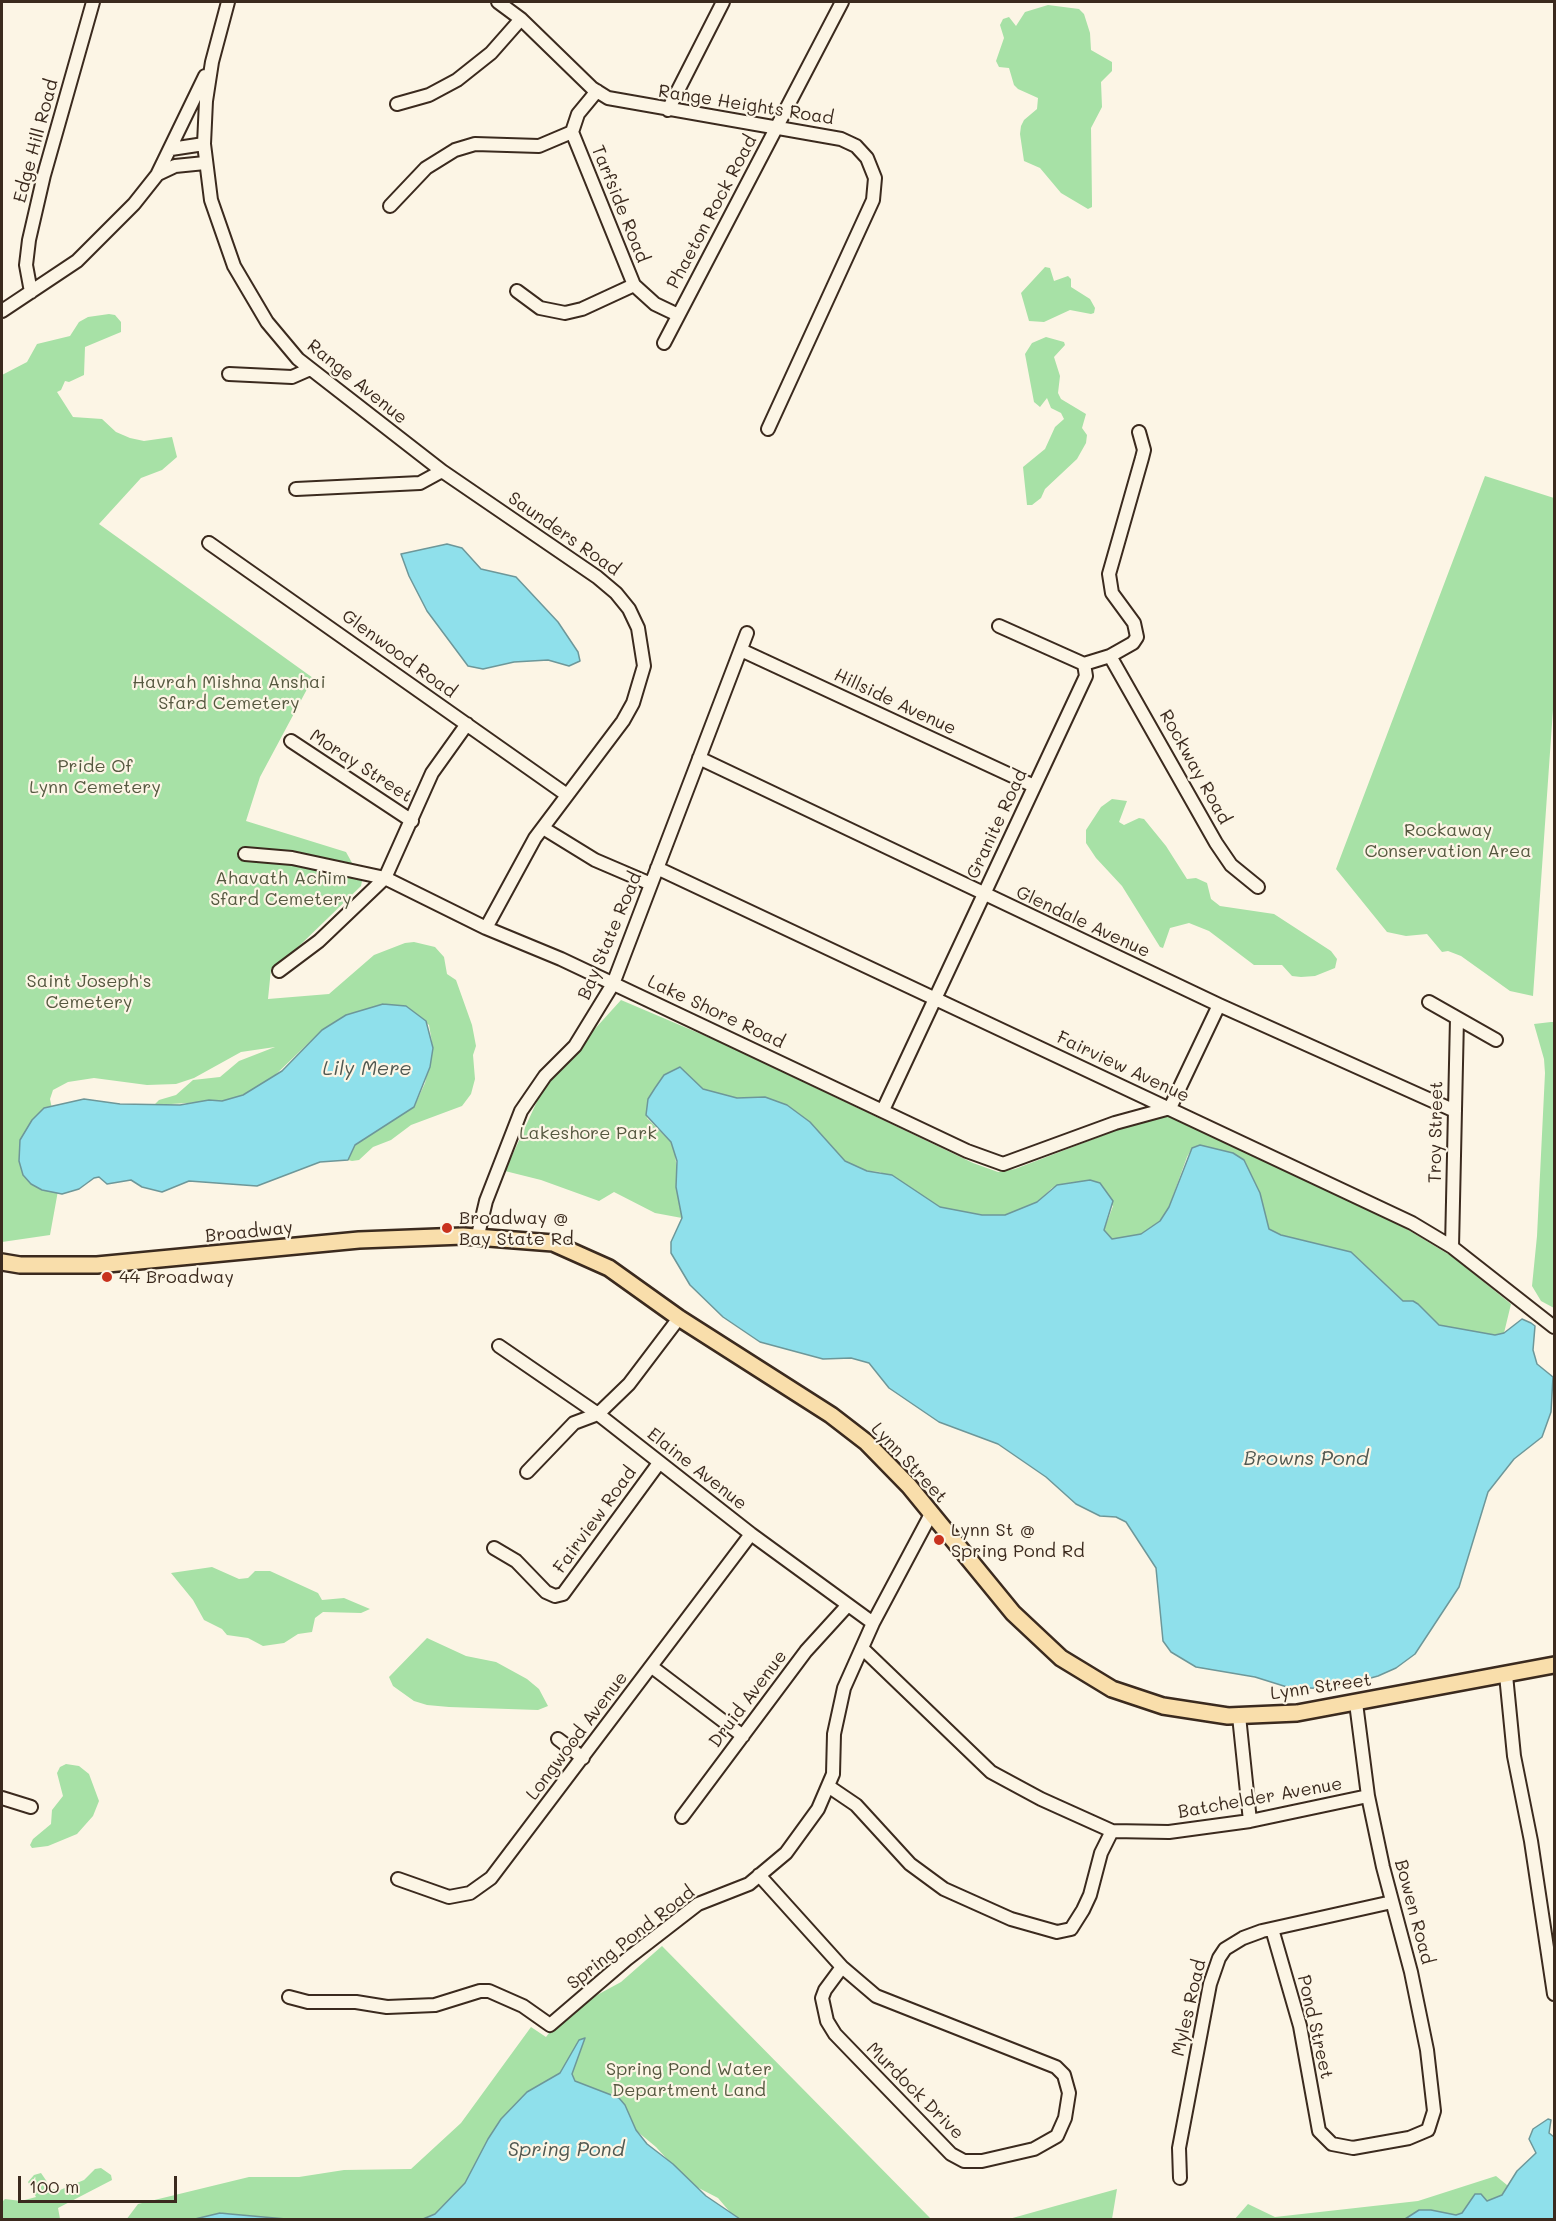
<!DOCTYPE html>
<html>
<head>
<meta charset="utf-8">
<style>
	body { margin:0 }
	#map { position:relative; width:1556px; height:2221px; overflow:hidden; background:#fcf5e5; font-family:Mali,sans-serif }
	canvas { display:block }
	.frame { position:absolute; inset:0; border:3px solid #3b2a1e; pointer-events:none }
	.scale { position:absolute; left:18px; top:2176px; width:159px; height:27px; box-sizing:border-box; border:3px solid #3b2a1e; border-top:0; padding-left:8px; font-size:18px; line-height:21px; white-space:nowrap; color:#3b2a1e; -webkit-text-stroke:4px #fcf5e5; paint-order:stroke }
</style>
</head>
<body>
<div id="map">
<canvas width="1556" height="2221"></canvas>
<div class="frame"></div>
<div class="scale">100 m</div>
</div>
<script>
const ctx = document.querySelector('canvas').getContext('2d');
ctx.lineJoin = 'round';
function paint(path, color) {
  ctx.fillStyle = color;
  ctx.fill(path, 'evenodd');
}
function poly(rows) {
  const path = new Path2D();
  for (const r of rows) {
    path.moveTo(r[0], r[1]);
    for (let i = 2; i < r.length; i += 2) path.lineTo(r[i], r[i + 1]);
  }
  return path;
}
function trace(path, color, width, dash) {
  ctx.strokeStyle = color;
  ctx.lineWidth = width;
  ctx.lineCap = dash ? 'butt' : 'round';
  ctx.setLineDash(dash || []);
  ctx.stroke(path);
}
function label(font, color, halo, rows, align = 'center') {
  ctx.font = font + ' Mali,sans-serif';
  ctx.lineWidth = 4.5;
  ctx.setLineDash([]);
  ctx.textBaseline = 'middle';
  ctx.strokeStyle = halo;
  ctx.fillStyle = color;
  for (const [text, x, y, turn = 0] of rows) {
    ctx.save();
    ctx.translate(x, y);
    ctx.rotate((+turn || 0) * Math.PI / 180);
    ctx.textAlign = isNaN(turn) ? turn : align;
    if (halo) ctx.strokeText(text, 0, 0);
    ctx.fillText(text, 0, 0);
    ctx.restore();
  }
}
paint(poly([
	[1048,5,1079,9,1084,14,1090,33,1091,50,1112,62,1112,71,1101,82,1102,107,1091,128,1092,202,1092,207,1088,209,1061,193,1040,168,1024,161,1020,134,1021,126,1024,120,1037,109,1038,98,1018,89,1014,85,1009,68,999,67,996,61,1004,38,1000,25,1003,19,1009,17,1016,26,1025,12],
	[1045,267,1050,268,1054,281,1068,276,1071,279,1071,287,1090,299,1095,308,1094,313,1091,314,1070,310,1044,322,1029,321,1021,293],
	[109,314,115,315,121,322,121,332,85,347,84,375,69,382,65,381,61,390,57,392,73,417,102,419,116,432,130,438,144,441,172,437,177,457,162,470,141,478,99,524,313,678,260,777,246,821,346,852,362,881,361,886,295,950,271,969,268,999,329,994,374,955,405,943,414,942,435,947,444,957,447,974,456,980,472,1025,476,1046,473,1055,475,1079,471,1094,462,1106,411,1125,391,1140,373,1147,359,1160,352,1161,348,1160,355,1145,414,1107,425,1083,433,1048,429,1025,406,1006,383,1004,346,1015,322,1030,270,1080,243,1095,222,1101,154,1105,159,1100,176,1095,193,1080,220,1077,239,1061,275,1047,241,1052,194,1078,176,1084,147,1085,94,1078,68,1082,53,1090,50,1099,63,1163,50,1235,2,1242,2,375,27,362,37,344,70,336,79,322,88,317],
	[1046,337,1064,342,1065,345,1054,357,1060,376,1058,393,1061,399,1086,414,1082,428,1087,435,1086,443,1077,459,1045,489,1041,498,1032,505,1027,505,1023,467,1045,449,1055,427,1064,419,1061,413,1051,408,1047,398,1040,407,1034,402,1025,354,1032,343],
	[1485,476,1554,498,1554,695,1533,996,1510,991,1461,956,1448,951,1442,952,1427,934,1406,936,1387,932,1336,869],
	[1112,799,1127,801,1119,822,1124,825,1139,818,1144,819,1166,846,1187,879,1196,878,1207,883,1211,899,1220,906,1274,914,1331,951,1337,959,1335,968,1315,976,1301,977,1292,976,1282,965,1254,965,1209,931,1189,923,1170,928,1163,948,1160,947,1122,886,1096,858,1086,843,1086,830,1101,807],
	[621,1000,722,1043,973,1163,998,1172,1015,1169,1125,1127,1162,1116,1179,1117,1395,1222,1453,1257,1511,1304,1504,1333,1495,1335,1439,1325,1418,1304,1413,1301,1403,1301,1351,1252,1281,1235,1269,1229,1260,1193,1244,1160,1233,1153,1200,1145,1192,1148,1187,1157,1169,1207,1160,1221,1141,1234,1112,1239,1104,1230,1113,1206,1090,1180,1063,1184,1052,1188,1037,1202,1005,1215,982,1215,940,1207,880,1172,867,1171,845,1161,810,1122,787,1105,765,1097,737,1098,703,1089,679,1067,664,1075,655,1088,646,1111,647,1118,671,1142,675,1153,682,1218,655,1213,614,1192,599,1201,541,1180,505,1171,545,1084],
	[1551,1022,1554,1022,1554,1308,1541,1301,1532,1286,1537,1236,1545,1073,1544,1059,1534,1024],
	[212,1567,239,1579,248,1578,255,1571,270,1571,318,1593,322,1600,344,1598,370,1609,361,1613,323,1612,315,1618,312,1632,298,1634,284,1643,263,1646,248,1638,227,1635,222,1629,204,1620,193,1600,171,1573],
	[427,1638,466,1656,496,1662,527,1679,539,1689,548,1706,538,1710,449,1707,427,1705,414,1701,393,1686,389,1677],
	[66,1764,79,1766,89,1774,99,1801,93,1816,77,1834,48,1846,32,1848,30,1845,33,1839,51,1824,52,1810,63,1796,57,1773,60,1767],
	[662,1946,931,2219,736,2219,718,2198,689,2183,656,2147,633,2128,441,2219,286,2220,222,2213,205,2219,126,2220,138,2204,249,2177,299,2177,344,2170,411,2169,461,2123,531,2027,546,2037,564,2013,621,1982],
	[101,2168,111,2175,112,2180,58,2208,60,2219,2,2219,2,2202,5,2199,21,2201,36,2197,28,2182,34,2175,41,2173,52,2189,60,2190,84,2180,95,2169],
	[1496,2176,1507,2185,1512,2219,1234,2220,1248,2204,1275,2217,1418,2201],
	[1117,2189,1112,2219,1009,2219,1059,2205]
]), '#a7e1a6');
const water = poly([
	[447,544,462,548,481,569,516,577,558,622,578,652,580,661,569,666,548,660,514,662,483,669,468,666,427,611,409,576,401,554,447,544],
	[383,1004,406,1006,426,1021,433,1048,430,1067,414,1107,355,1145,348,1160,320,1162,257,1186,189,1181,162,1192,142,1187,131,1180,107,1184,99,1177,94,1178,79,1189,62,1194,42,1190,31,1184,23,1175,19,1161,20,1140,32,1120,44,1108,84,1099,120,1104,180,1105,209,1100,222,1101,243,1095,282,1071,322,1030,346,1015,383,1004],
	[680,1067,703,1089,737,1098,765,1097,787,1105,810,1122,845,1161,867,1171,892,1175,940,1207,982,1215,1005,1215,1037,1202,1057,1185,1090,1180,1100,1183,1113,1201,1104,1230,1112,1239,1141,1234,1160,1221,1169,1207,1192,1148,1200,1145,1233,1153,1244,1160,1260,1193,1269,1229,1281,1235,1351,1252,1403,1301,1413,1301,1418,1304,1439,1325,1495,1335,1504,1333,1522,1319,1531,1323,1535,1326,1533,1350,1537,1364,1553,1377,1551,1412,1542,1437,1514,1459,1488,1492,1459,1587,1415,1654,1396,1668,1378,1676,1331,1689,1287,1687,1255,1677,1196,1667,1171,1652,1163,1641,1156,1568,1126,1522,1116,1517,1100,1516,1076,1504,1046,1477,998,1444,939,1422,889,1388,869,1363,851,1358,823,1359,760,1342,723,1317,690,1285,671,1253,671,1242,682,1218,676,1187,677,1161,671,1142,646,1115,648,1099,655,1088,664,1075,680,1067],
	[585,2038,572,2074,575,2081,619,2098,625,2105,636,2130,647,2144,673,2164,706,2196,740,2219,423,2219,435,2214,465,2183,488,2139,501,2119,527,2092,560,2073,579,2040,585,2038],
	[1548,2119,1551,2120,1549,2133,1554,2137,1554,2219,1405,2219,1419,2210,1431,2210,1456,2215,1462,2213,1475,2194,1481,2194,1487,2201,1502,2195,1517,2171,1536,2153,1529,2139,1533,2129,1548,2119],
	[220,2213,230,2214,286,2219,195,2219,220,2213]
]);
paint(water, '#8fe0eb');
trace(water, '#6d9799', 1.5);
const minor = poly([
	[228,2,212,62,206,101,204,144,211,200,234,266,267,322,298,359,442,471],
	[498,2,521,19,592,88,608,98,841,139,856,146,867,158,875,178,873,200,768,429],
	[597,91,578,114,572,132,634,285,655,304,678,315],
	[397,104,429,95,457,80,491,53,521,19],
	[668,110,723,2],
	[171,149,204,144],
	[158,174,175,166,205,163],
	[390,206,426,168,455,150,475,144,539,146,572,132],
	[517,291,540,308,565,313,582,309,634,285],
	[31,292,26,265,29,240,44,175,93,2],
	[2,311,77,261,134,204,157,175,205,76],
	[664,343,842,2],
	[229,374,292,377,308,370],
	[296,489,420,483,442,471,597,577,616,593,629,609,638,628,644,666,633,703,623,721,535,838,486,928],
	[209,543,567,795],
	[999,626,1084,664],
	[741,650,1034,786],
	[1110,656,1216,843,1231,865,1258,887],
	[291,741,412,821],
	[699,758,1219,1005,1455,1111],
	[543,828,595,860,651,884],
	[245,854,292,858,385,878,486,928,561,959,967,1151,1003,1164,1115,1123,1170,1108,1219,1005],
	[657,868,1412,1223,1452,1247,1554,1327],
	[279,971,319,941,385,878,432,773,467,724],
	[1429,1002,1496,1040],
	[883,1110,1086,676,1084,664,1110,656,1133,643,1137,637,1134,623,1112,593,1109,574,1142,458,1144,450,1139,432],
	[478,1235,486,1201,521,1111,545,1076,575,1046,613,984,747,633],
	[1452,1247,1457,1018],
	[499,1346,598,1414,751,1534,873,1623],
	[527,1472,574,1423,598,1414,629,1384,679,1318],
	[494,1548,516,1561,546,1592,555,1596,563,1594,659,1463],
	[862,1648,991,1772,1041,1799,1112,1831,1169,1832,1250,1821,1368,1796],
	[652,1667,743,1736],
	[1506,1675,1514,1756,1531,1841,1554,1994],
	[1239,1716,1250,1821],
	[558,1739,583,1758],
	[828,1786,856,1805,910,1864,944,1889,1011,1919,1057,1932,1071,1929,1083,1910,1090,1895,1101,1853,1112,1831],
	[2,1798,31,1807],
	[682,1817,806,1651,847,1606],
	[759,1875,842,1967,876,1996,1056,2067,1064,2075,1069,2093,1065,2118,1057,2136,1034,2149,982,2161,964,2161,951,2154,835,2034,827,2021,822,1998,825,1990,842,1967],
	[398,1879,449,1897,470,1893,491,1878,751,1534],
	[1272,1929,1300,2026,1319,2131,1332,2144,1353,2148,1409,2138,1428,2130,1434,2111,1427,2050,1411,1972,1383,1867,1368,1796,1356,1703],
	[289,1997,308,2002,356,2002,387,2007,435,2005,480,1991,489,1991,523,2006,550,2025,627,1959,698,1904,749,1884,786,1853,818,1809,833,1774,834,1734,844,1688,873,1623,931,1514],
	[1180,2178,1179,2148,1210,1984,1219,1958,1225,1949,1243,1938,1262,1931,1392,1902]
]);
const major = poly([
	[2,1262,20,1265,97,1265,359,1240,463,1236,553,1243,609,1268,679,1318,831,1415,866,1442,909,1486,1013,1613,1061,1658,1112,1689,1163,1706,1228,1716,1297,1713,1554,1665]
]);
trace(minor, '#3b2a1e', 16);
trace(major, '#3b2a1e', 20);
trace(minor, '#fcf5e5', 12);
trace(major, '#f9deab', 15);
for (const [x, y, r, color] of [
	[447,1228,6,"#c8321e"],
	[107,1277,6,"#c8321e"],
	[939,1540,6,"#c8321e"]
]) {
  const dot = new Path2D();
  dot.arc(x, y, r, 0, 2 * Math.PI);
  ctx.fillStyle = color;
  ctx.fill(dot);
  trace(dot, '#fcf5e5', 2);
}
label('18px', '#3b2a1e', '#fcf5e5', [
	["Range Heights Road",746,105,9],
	["Edge Hill Road",36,141,-75],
	["Tarfside Road",620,204,68],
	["Phaeton Rock Road",712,212,-62],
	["Range Avenue",357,382,39],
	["Saunders Road",564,534,35],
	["Glenwood Road",399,654,36],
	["Hillside Avenue",895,702,25],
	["Moray Street",361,766,33],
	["Rockway Road",1195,767,61],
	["Granite Road",997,824,-65],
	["Glendale Avenue",1083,922,25],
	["Bay State Road",610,936,-67],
	["Lake Shore Road",716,1012,25],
	["Fairview Avenue",1123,1067,25],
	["Troy Street",1436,1132,-89],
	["Broadway",249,1232,-6],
	["Lynn Street",909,1463,47],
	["Elaine Avenue",697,1469,38],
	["Fairview Road",595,1520,-54],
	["Lynn Street",1321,1687,-8],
	["Druid Avenue",748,1699,-53],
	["Longwood Avenue",577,1736,-53],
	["Batchelder Avenue",1260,1798,-10],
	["Bowen Road",1414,1912,75],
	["Spring Pond Road",631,1938,-38],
	["Myles Road",1189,2008,-77],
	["Pond Street",1315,2027,77],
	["Murdock Drive",915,2091,45]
]);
label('18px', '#565840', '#fcf5e5', [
	["Havrah Mishna Anshai",229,682],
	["Sfard Cemetery",229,703],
	["Pride Of",95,766],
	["Lynn Cemetery",95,787],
	["Rockaway",1448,830],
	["Conservation Area",1448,851],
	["Ahavath Achim",281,878],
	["Sfard Cemetery",281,899],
	["Saint Joseph's",89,981],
	["Cemetery",89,1002],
	["Lakeshore Park",588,1133],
	["Spring Pond Water",689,2069],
	["Department Land",689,2090]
]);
label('18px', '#3b2a1e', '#fcf5e5', [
	["Broadway @",459,1218],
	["Bay State Rd",459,1239],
	["44 Broadway",119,1277],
	["Lynn St @",951,1530],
	["Spring Pond Rd",951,1551]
], 'left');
label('italic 20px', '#505851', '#fcf5e5', [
	["Lily Mere",367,1069],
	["Browns Pond",1306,1459],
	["Spring Pond",566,2150]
]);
</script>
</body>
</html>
